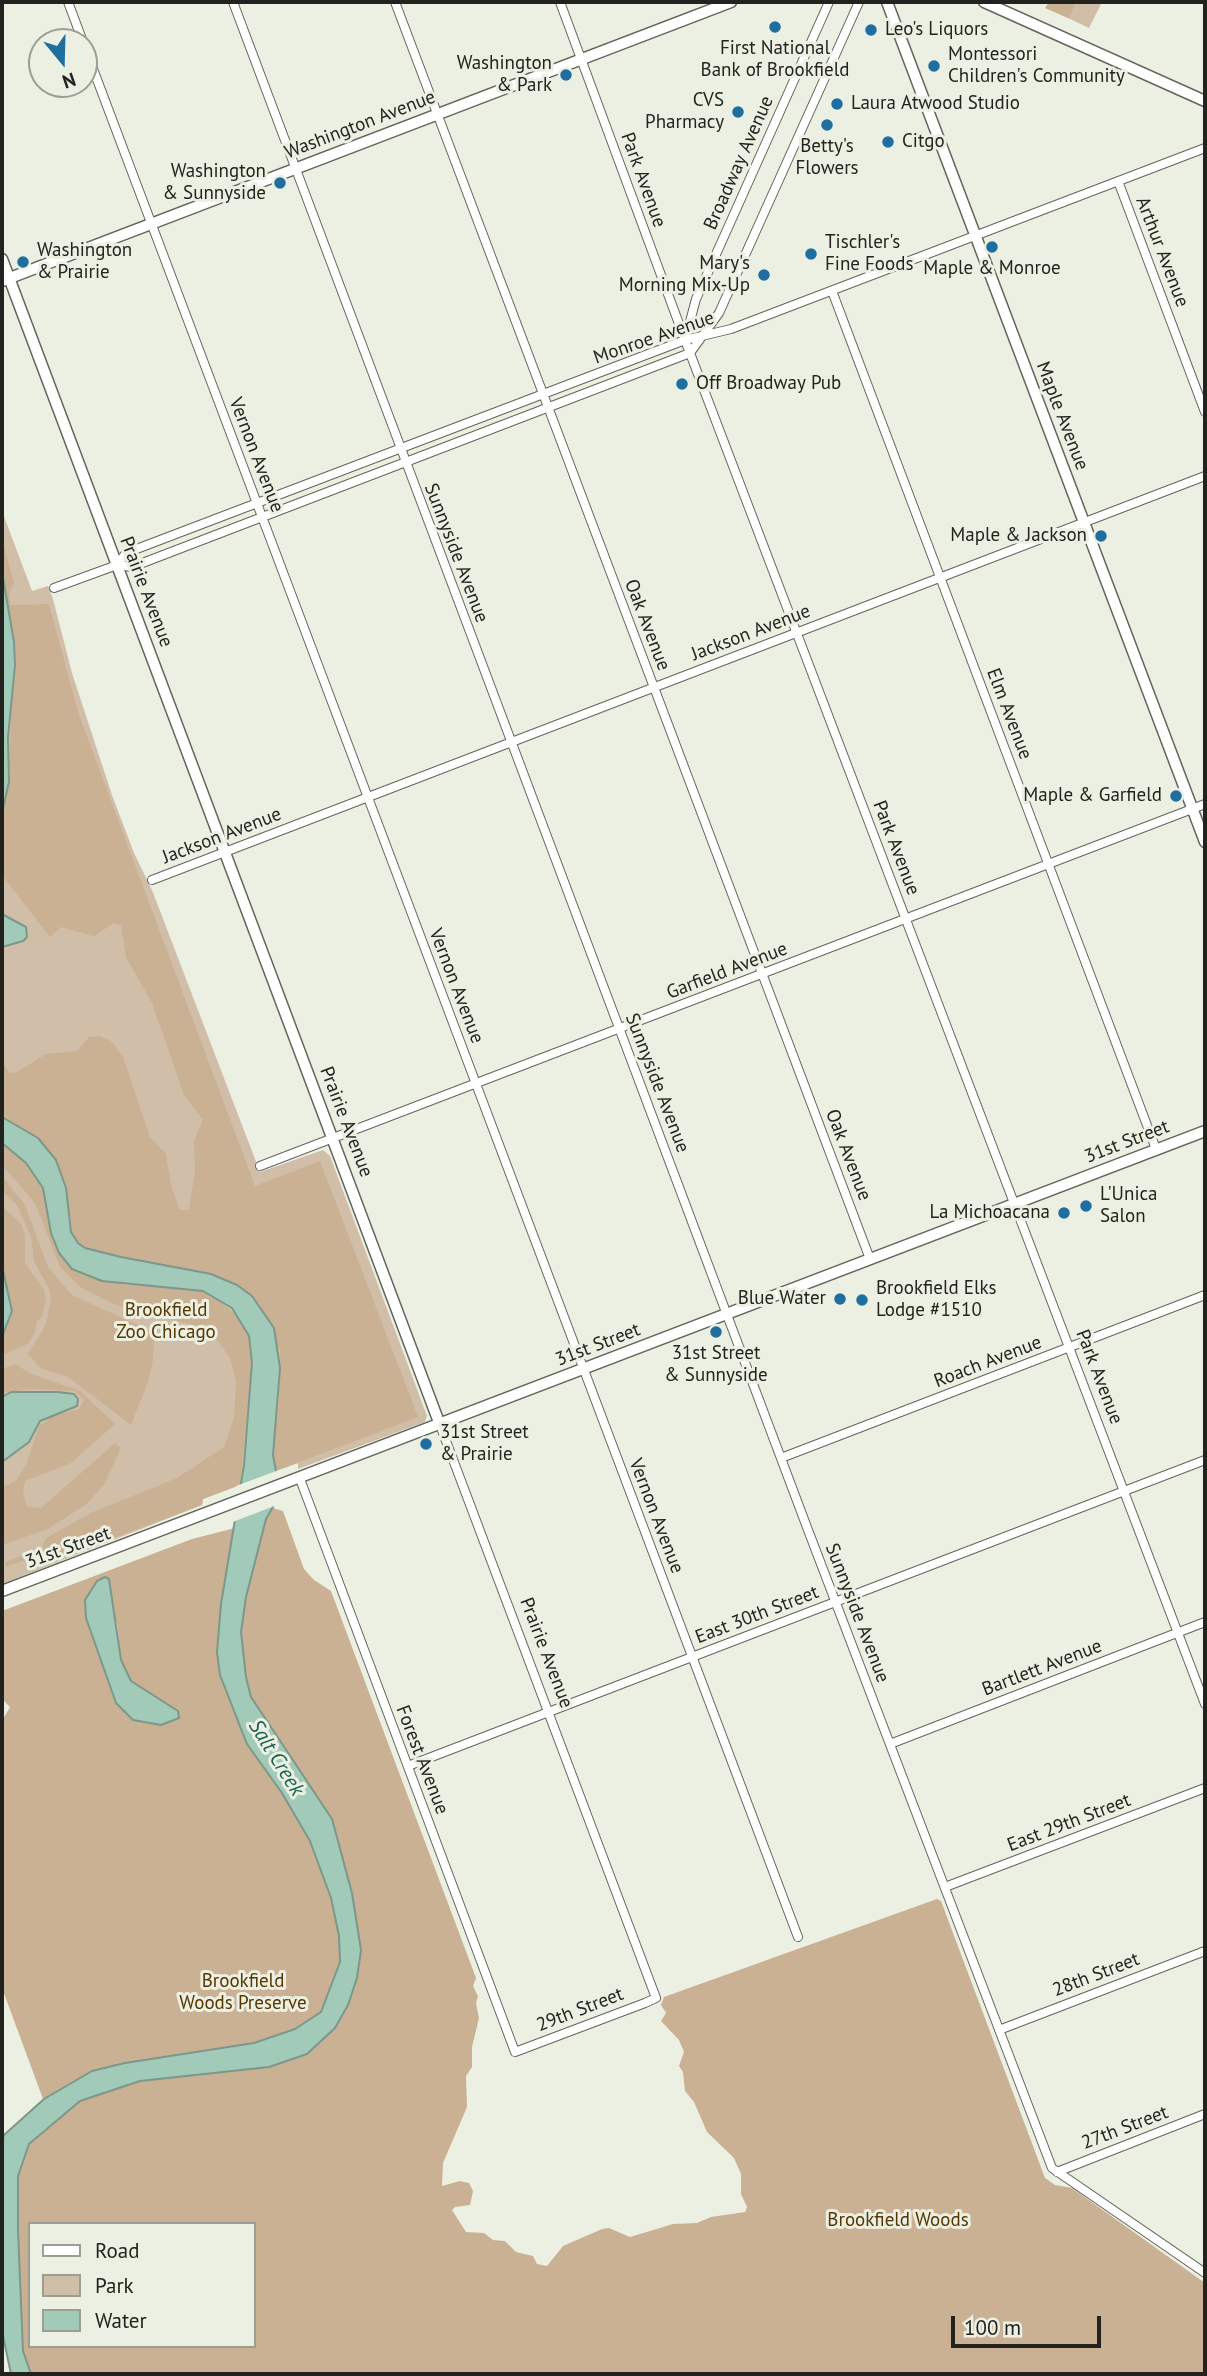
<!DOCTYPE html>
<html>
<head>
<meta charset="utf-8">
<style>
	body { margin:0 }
	#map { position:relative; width:1207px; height:2376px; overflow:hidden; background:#ecf0e3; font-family:"PT Sans",sans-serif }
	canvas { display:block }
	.frame { position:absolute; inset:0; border:4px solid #22231f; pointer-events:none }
	.legend { position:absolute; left:28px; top:2222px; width:228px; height:126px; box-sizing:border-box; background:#ecf0e3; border:2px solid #9b9e95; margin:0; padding:9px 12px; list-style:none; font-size:21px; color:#22231f }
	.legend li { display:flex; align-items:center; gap:14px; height:35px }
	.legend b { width:35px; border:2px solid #9b9e95 }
	.north { position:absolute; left:28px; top:28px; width:70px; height:70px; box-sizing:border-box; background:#ecf0e3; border:2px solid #9b9e95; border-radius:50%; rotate:161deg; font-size:19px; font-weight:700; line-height:28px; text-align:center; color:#22231f }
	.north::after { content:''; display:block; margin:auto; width:24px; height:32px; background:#1e6ea0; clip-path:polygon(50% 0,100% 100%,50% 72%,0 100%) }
	.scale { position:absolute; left:951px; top:2316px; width:150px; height:32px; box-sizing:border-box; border:4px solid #22231f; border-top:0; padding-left:9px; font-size:21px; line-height:24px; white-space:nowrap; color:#22231f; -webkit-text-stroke:5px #ecf0e3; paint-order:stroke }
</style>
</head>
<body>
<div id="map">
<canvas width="1207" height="2376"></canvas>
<div class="frame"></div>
<ul class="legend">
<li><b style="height:9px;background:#fff"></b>Road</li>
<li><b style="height:19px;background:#d1bea8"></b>Park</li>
<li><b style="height:19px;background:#a1cab9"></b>Water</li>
</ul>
<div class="north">N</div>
<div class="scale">100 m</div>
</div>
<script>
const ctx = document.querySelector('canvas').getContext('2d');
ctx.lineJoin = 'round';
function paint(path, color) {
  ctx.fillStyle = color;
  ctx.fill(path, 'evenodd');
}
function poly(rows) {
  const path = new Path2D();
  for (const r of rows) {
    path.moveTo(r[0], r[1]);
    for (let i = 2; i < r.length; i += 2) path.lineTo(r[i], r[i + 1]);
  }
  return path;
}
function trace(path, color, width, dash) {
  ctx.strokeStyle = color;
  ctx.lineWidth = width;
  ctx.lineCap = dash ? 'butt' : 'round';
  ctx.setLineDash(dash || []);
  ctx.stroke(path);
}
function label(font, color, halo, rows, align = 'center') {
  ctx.font = font + ' "PT Sans",sans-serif';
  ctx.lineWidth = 6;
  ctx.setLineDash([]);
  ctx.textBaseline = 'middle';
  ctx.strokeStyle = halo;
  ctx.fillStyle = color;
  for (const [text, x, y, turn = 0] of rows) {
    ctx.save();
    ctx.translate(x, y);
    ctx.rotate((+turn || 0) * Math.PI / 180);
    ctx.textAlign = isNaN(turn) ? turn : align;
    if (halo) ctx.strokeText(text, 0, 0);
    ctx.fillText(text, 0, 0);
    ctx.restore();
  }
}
paint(poly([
	[1076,2,1102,2,1089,28,1070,19],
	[2,511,32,591,48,586,53,599,72,673,112,795,134,853,152,890,260,1172,323,1150,330,1156,427,1416,425,1422,298,1469,298,1463,276,1471,244,1465,240,1485,203,1499,202,1505,2,1584,2,608,4,586]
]), '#d1bea8');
paint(poly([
	[1049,2,1076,2,1070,19,1045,8],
	[2,540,14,583,9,593,10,605,49,604,79,715,255,1186,320,1161,418,1417,276,1471,273,1455,279,1400,280,1350,211,1274,121,1257,85,1248,78,1243,71,1232,66,1188,56,1160,38,1138,2,1117,2,1061,9,1073,17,1072,46,1054,77,1051,89,1037,100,1036,111,1041,123,1057,150,1137,166,1154,171,1186,180,1210,189,1210,195,1171,194,1141,203,1120,184,1095,152,1003,126,957,121,925,114,923,94,936,61,927,50,937,2,875,2,813,9,782,11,708],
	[2,1143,26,1163,43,1188,51,1233,59,1253,124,1285,165,1286,203,1291,214,1297,241,1319,249,1336,252,1363,240,1485,203,1499,202,1505,76,1552,63,1555,57,1549,6,1567,5,1562,42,1548,46,1538,93,1512,177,1478,224,1447,234,1418,236,1382,230,1358,218,1341,197,1326,113,1304,80,1287,60,1267,35,1203,2,1165],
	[2,1176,25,1205,48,1267,72,1295,151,1331,154,1341,153,1360,148,1382,131,1425,68,1377,40,1368,28,1354,45,1326,51,1300,49,1289,34,1261,31,1236,16,1204,2,1190],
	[2,1206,21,1224,25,1234,25,1263,44,1290,46,1300,42,1317,37,1321,35,1333,28,1344,2,1355,2,1337,8,1327,5,1277,2,1266],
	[16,1364,29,1373,80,1391,115,1424,71,1463,25,1481,23,1494,27,1507,41,1508,115,1443,121,1448,105,1483,88,1503,48,1529,2,1545,2,1488,17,1480,27,1462,39,1426,53,1416,79,1409,84,1400,75,1391,31,1389,2,1393,2,1369],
	[273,1508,283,1511,304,1569,314,1580,331,1591,476,1978,473,1986,478,1996,476,2003,479,2018,472,2047,472,2067,466,2076,467,2107,443,2163,442,2186,460,2181,469,2183,473,2191,470,2205,455,2207,452,2210,466,2232,484,2233,493,2240,505,2241,516,2252,533,2256,537,2264,547,2266,563,2246,602,2229,609,2228,630,2237,673,2224,697,2223,711,2217,745,2212,747,2207,741,2194,741,2174,734,2158,707,2132,694,2102,685,2091,683,2072,679,2066,684,2052,679,2040,661,2021,666,2013,661,2005,664,1997,937,1899,941,1901,1045,2178,1055,2185,1072,2188,1205,2283,1205,2374,31,2374,23,2351,18,2230,18,2176,29,2144,80,2101,140,2081,269,2067,307,2054,361,1950,352,1893,332,1819,251,1697,246,1677,241,1632,246,1597,266,1519],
	[30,2224,254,2224,254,2346,30,2346],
	[235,1528,217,1652,282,1793,310,1841,331,1898,339,1936,340,1962,330,1996,321,2012,295,2029,254,2043,125,2063,92,2071,43,2099,2,1988,2,1721,10,1707,2,1699,2,1611,192,1539],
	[86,1618,117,1623,121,1660,131,1681,153,1697,116,1703]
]), '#cab194');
const water = poly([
	[2,572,14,642,15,665,8,737,9,782,2,813,2,572],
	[2,914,26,927,27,937,23,941,2,947,2,914],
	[2,1117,38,1138,56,1160,66,1188,71,1232,78,1243,85,1248,121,1257,211,1274,237,1285,252,1296,274,1328,280,1368,273,1455,276,1471,273,1507,266,1519,246,1597,241,1632,246,1677,251,1697,332,1819,352,1893,361,1950,357,1978,348,2005,335,2028,307,2054,269,2067,140,2081,80,2101,29,2144,18,2176,18,2230,23,2351,31,2374,11,2374,2,2331,2,2140,4,2135,44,2099,92,2071,125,2063,254,2043,295,2029,321,2012,340,1962,339,1936,331,1898,310,1841,282,1793,247,1744,220,1675,217,1652,221,1604,244,1465,252,1363,249,1336,232,1308,203,1291,102,1281,72,1269,59,1253,51,1233,43,1188,26,1163,2,1143,2,1117],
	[2,1266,12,1311,2,1337,2,1266],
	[11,1392,58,1392,74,1394,78,1399,77,1406,40,1421,29,1442,2,1462,2,1397,11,1392],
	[105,1577,109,1579,121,1660,131,1681,178,1711,179,1718,161,1725,133,1720,116,1703,86,1618,85,1600,97,1581,105,1577]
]);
paint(water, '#a1cab9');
trace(water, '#7b988b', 2);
paint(poly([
	[279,1470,277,1505,230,1523,236,1486]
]), '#ecf0e3');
const street = poly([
	[68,2,83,42],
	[233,2,808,1530,1052,2168,1205,2273],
	[395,2,870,1259],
	[560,2,685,340,1205,1704],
	[84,45,798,1937],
	[1118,181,1205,412],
	[832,291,1156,1149],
	[685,340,696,299,829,2],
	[117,565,126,553,685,340,731,329,1205,148],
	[54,588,117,565,132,567,690,353,719,313,859,2],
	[152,880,1205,476],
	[260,1166,1205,804],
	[781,1458,1205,1295],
	[300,1479,515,2052,645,2003,656,1998,440,1425],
	[890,1744,1205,1622],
	[408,1766,1205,1460],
	[945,1887,1205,1788],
	[999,2030,1205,1951],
	[1057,2172,1205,2114]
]);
const secondary = poly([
	[887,2,1205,842],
	[984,2,1205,101],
	[2,259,440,1425],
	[2,281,731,2],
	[2,1591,1205,1131]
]);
trace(street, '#62655a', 10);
trace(secondary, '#62655a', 13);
trace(street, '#fff', 8);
trace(secondary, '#fff', 10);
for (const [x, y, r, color] of [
	[775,27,7,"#1e6ea0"],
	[871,30,7,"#1e6ea0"],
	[934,66,7,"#1e6ea0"],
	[566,75,7,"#1e6ea0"],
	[837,104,7,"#1e6ea0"],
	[738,112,7,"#1e6ea0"],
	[827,125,7,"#1e6ea0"],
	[888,142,7,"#1e6ea0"],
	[280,183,7,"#1e6ea0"],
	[992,247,7,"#1e6ea0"],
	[811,254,7,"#1e6ea0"],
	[23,262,7,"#1e6ea0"],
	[764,275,7,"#1e6ea0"],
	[682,384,7,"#1e6ea0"],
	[1101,536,7,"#1e6ea0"],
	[1176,796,7,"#1e6ea0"],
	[1086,1206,7,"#1e6ea0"],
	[1064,1213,7,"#1e6ea0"],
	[840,1299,7,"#1e6ea0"],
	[862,1300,7,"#1e6ea0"],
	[716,1332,7,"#1e6ea0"],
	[426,1444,7,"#1e6ea0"]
]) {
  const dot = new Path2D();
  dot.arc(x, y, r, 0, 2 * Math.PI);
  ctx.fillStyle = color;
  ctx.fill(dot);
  trace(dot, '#ecf0e3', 2.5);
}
label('19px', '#22231f', '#ecf0e3', [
	["Leo's Liquors",885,30],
	["First National",775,49,"center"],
	["Bank of Brookfield",775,71,"center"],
	["Montessori",948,55],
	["Children's Community",948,77],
	["Washington",552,64,"right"],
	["& Park",552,86,"right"],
	["CVS",724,101,"right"],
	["Pharmacy",724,123,"right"],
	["Laura Atwood Studio",851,104],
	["Citgo",902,142],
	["Betty's",827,147,"center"],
	["Flowers",827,169,"center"],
	["Washington",266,172,"right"],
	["& Sunnyside",266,194,"right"],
	["Tischler's",825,243],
	["Fine Foods",825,265],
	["Washington",37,251],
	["& Prairie",37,273],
	["Mary's",750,264,"right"],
	["Morning Mix-Up",750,286,"right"],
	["Maple & Monroe",992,269,"center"],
	["Off Broadway Pub",696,384],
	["Maple & Jackson",1087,536,"right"],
	["Maple & Garfield",1162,796,"right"],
	["L'Unica",1100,1195],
	["Salon",1100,1217],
	["La Michoacana",1050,1213,"right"],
	["Brookfield Elks",876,1289],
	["Lodge #1510",876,1311],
	["Blue Water",826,1299,"right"],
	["31st Street",716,1354,"center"],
	["& Sunnyside",716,1376,"center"],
	["31st Street",440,1433],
	["& Prairie",440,1455]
], 'left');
label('19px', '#22231f', '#ecf0e3', [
	["Washington Avenue",360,125,-21],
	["Broadway Avenue",739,163,-66],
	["Park Avenue",643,180,70],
	["Arthur Avenue",1162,252,69],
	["Monroe Avenue",654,338,-19],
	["Maple Avenue",1062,416,69],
	["Vernon Avenue",256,455,69],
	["Sunnyside Avenue",456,553,69],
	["Prairie Avenue",146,592,69],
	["Oak Avenue",647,625,69],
	["Jackson Avenue",751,633,-21],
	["Elm Avenue",1009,714,69],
	["Jackson Avenue",222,836,-21],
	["Park Avenue",896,848,69],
	["Garfield Avenue",727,971,-21],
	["Vernon Avenue",456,986,69],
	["Sunnyside Avenue",657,1083,69],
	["Prairie Avenue",346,1122,69],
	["31st Street",1127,1142,-21],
	["Oak Avenue",848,1155,69],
	["31st Street",598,1345,-21],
	["Roach Avenue",988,1362,-21],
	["Park Avenue",1099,1377,69],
	["Vernon Avenue",656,1516,69],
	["31st Street",68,1548,-20],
	["Sunnyside Avenue",857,1613,69],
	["East 30th Street",757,1615,-21],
	["Prairie Avenue",546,1653,69],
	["Bartlett Avenue",1042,1668,-21],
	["Forest Avenue",422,1760,69],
	["East 29th Street",1069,1823,-21],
	["28th Street",1096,1975,-21],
	["29th Street",580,2010,-21],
	["27th Street",1125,2128,-21]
]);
label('19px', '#583500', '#ecf0e3', [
	["Brookfield",166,1311],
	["Zoo Chicago",166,1333],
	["Brookfield",243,1982],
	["Woods Preserve",243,2004],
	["Brookfield Woods",898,2221]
]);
label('italic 21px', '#1b634d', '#ecf0e3', [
	["Salt Creek",276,1758,58]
]);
</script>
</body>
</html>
